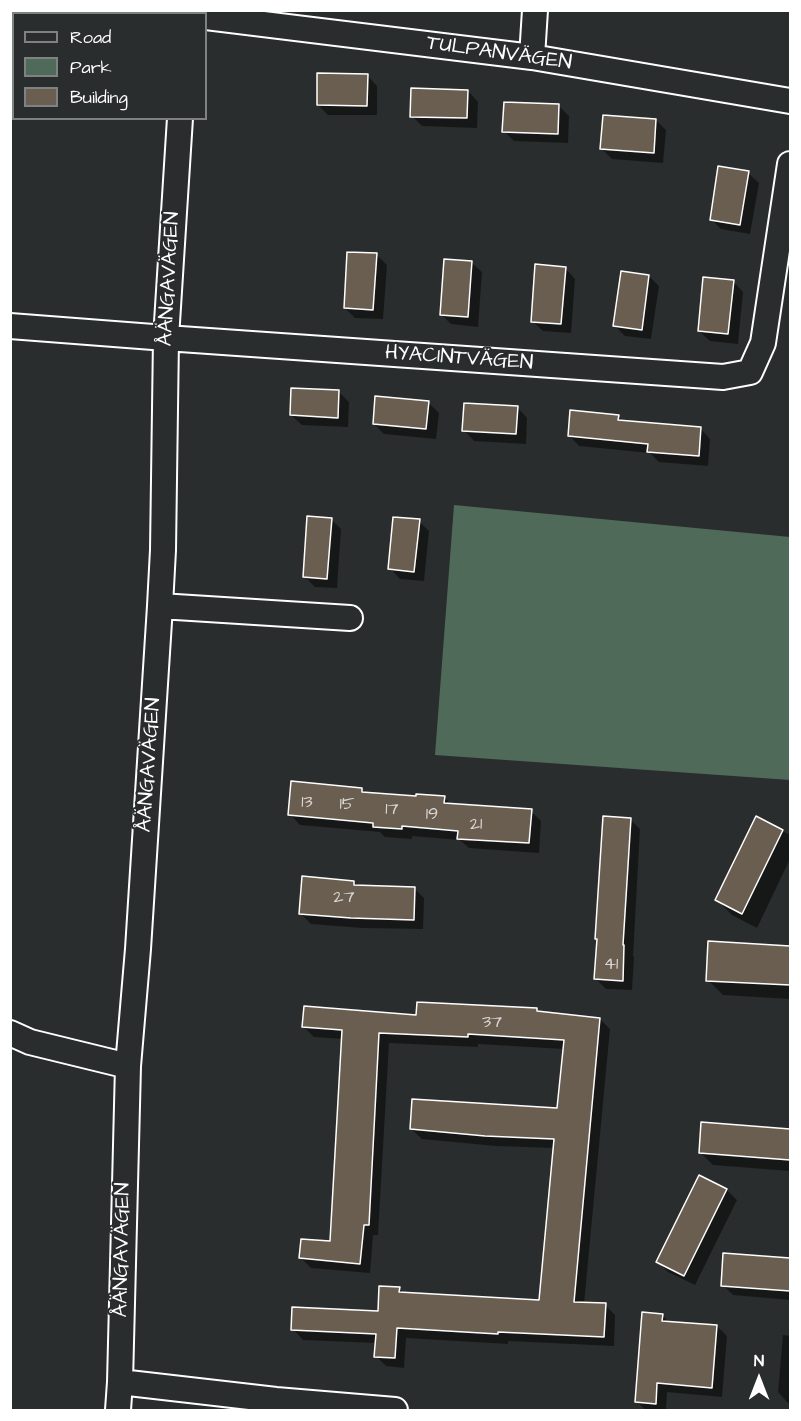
<!DOCTYPE html>
<html>
<head>
<meta charset="utf-8">
<style>
	body { margin:0 }
	#map { position:relative; width:801px; height:1421px; overflow:hidden; background:#2a2d2e; font-family:"Architects Daughter",sans-serif }
	canvas { display:block }
	.frame { position:absolute; inset:0; border:12px solid #fff; pointer-events:none }
	.legend { position:absolute; left:12px; top:12px; width:195px; height:108px; box-sizing:border-box; background:#2a2d2e; border:2px solid #7f8182; margin:0; padding:8px 10px; list-style:none; font-size:18px; color:#fff }
	.legend li { display:flex; align-items:center; gap:12px; height:30px }
	.legend b { width:30px; border:2px solid #7f8182 }
	.north { position:absolute; left:729px; top:1349px; width:60px; height:60px; -webkit-text-stroke:4px #2a2d2e; paint-order:stroke; rotate:0deg; font-size:16px; font-weight:700; line-height:24px; text-align:center; color:#fff }
	.north::after { content:''; display:block; margin:auto; width:21px; height:27px; background:#fff; clip-path:polygon(50% 0,100% 100%,50% 72%,0 100%) }
</style>
</head>
<body>
<div id="map">
<canvas width="801" height="1421"></canvas>
<div class="frame"></div>
<ul class="legend">
<li><b style="height:8px;background:#2a2d2e"></b>Road</li>
<li><b style="height:16px;background:#506a59"></b>Park</li>
<li><b style="height:16px;background:#695e50"></b>Building</li>
</ul>
<div class="north">N</div>
</div>
<script>
const ctx = document.querySelector('canvas').getContext('2d');
ctx.lineJoin = 'round';
function paint(path, color) {
  ctx.fillStyle = color;
  ctx.fill(path, 'evenodd');
}
function poly(rows) {
  const path = new Path2D();
  for (const r of rows) {
    path.moveTo(r[0], r[1]);
    for (let i = 2; i < r.length; i += 2) path.lineTo(r[i], r[i + 1]);
  }
  return path;
}
function trace(path, color, width, dash) {
  ctx.strokeStyle = color;
  ctx.lineWidth = width;
  ctx.lineCap = dash ? 'butt' : 'round';
  ctx.setLineDash(dash || []);
  ctx.stroke(path);
}
function label(font, color, halo, rows, align = 'center') {
  ctx.font = font + ' "Architects Daughter",sans-serif';
  ctx.lineWidth = 4.5;
  ctx.setLineDash([]);
  ctx.textBaseline = 'middle';
  ctx.strokeStyle = halo;
  ctx.fillStyle = color;
  for (const [text, x, y, turn = 0] of rows) {
    ctx.save();
    ctx.translate(x, y);
    ctx.rotate((+turn || 0) * Math.PI / 180);
    ctx.textAlign = isNaN(turn) ? turn : align;
    if (halo) ctx.strokeText(text, 0, 0);
    ctx.fillText(text, 0, 0);
    ctx.restore();
  }
}
paint(poly([
	[454,505,790,537,790,780,435,755]
]), '#506a59');
paint(poly([
	[367,75,377,86,377,115,328,115,318,105],
	[468,91,478,102,477,128,422,126,412,116],
	[559,106,569,116,568,143,514,141,504,131],
	[656,120,666,130,663,163,612,159,602,149],
	[748,173,759,183,750,234,721,229,711,219],
	[377,255,387,265,383,319,355,318,345,308],
	[471,262,482,272,478,327,451,324,441,314],
	[565,268,575,279,571,333,543,331,532,321],
	[649,276,659,286,651,339,625,336,615,326],
	[733,281,743,292,738,344,710,341,699,331],
	[339,392,349,402,348,427,302,425,291,415],
	[429,403,439,413,436,439,384,434,374,424],
	[517,407,527,418,526,444,474,441,464,430],
	[618,416,624,422,700,428,710,439,708,466,659,462,650,453,579,446,569,435],
	[331,519,341,529,337,588,315,587,305,577],
	[419,521,429,531,424,581,400,579,390,568],
	[361,789,366,794,417,798,444,797,452,805,531,811,541,821,539,853,469,848,460,840,412,836,412,839,385,837,380,832,300,825,290,814],
	[756,818,790,835,790,859,757,928,732,915,717,900],
	[630,819,640,829,633,956,634,957,632,990,606,989,596,979,598,940,597,939],
	[354,882,358,886,414,888,424,898,423,929,362,928,311,924,301,914],
	[710,943,790,948,790,999,723,995,708,980],
	[536,1010,539,1013,600,1019,610,1029,584,1304,605,1305,615,1315,614,1346,508,1341,508,1344,406,1338,404,1368,386,1366,376,1356,377,1343,303,1340,293,1329,379,1313,399,1289,404,1293,541,1301,555,1148,496,1146,422,1139,411,1129,558,1110,564,1049,478,1044,478,1047,389,1043,378,1235,373,1235,370,1273,311,1268,301,1258,331,1243,343,1039,314,1037,304,1027,418,1017],
	[703,1123,790,1130,790,1171,713,1165,700,1152],
	[699,1177,727,1190,737,1200,695,1285,668,1272,658,1262],
	[725,1254,790,1259,790,1300,733,1295,723,1285],
	[662,1315,670,1323,717,1326,727,1336,722,1397,667,1392,666,1410,646,1410,636,1401],
	[783,1335,790,1336,790,1403,788,1403,778,1392]
]), '#0007');
const building = poly([
	[317,73,368,74,367,106,317,105,317,73],
	[411,88,468,90,467,118,410,117,411,88],
	[504,102,559,104,558,134,502,132,504,102],
	[603,115,656,119,654,153,600,149,603,115],
	[718,166,749,171,740,225,710,220,718,166],
	[347,252,377,253,373,310,344,308,347,252],
	[444,259,472,261,468,317,440,315,444,259],
	[535,264,566,267,561,324,531,322,535,264],
	[621,271,649,275,642,330,613,326,621,271],
	[703,277,734,280,728,334,698,331,703,277],
	[291,388,339,390,338,418,290,415,291,388],
	[375,396,429,401,426,429,373,424,375,396],
	[464,403,518,406,516,434,462,431,464,403],
	[570,410,619,415,618,420,701,427,699,456,647,452,648,444,568,436,570,410],
	[307,516,332,518,327,579,303,577,307,516],
	[393,517,420,519,414,572,388,569,393,517],
	[291,781,362,788,362,792,416,796,416,794,445,796,444,803,532,809,529,843,457,839,458,831,402,826,402,829,373,827,373,823,288,815,291,781],
	[603,816,631,818,623,945,624,945,623,981,594,979,597,939,595,939,603,816],
	[756,816,783,830,742,914,715,900,756,816],
	[302,876,354,881,354,885,415,887,414,920,351,918,299,914,302,876],
	[708,941,790,946,790,985,706,981,708,941],
	[417,1002,537,1008,537,1011,600,1018,574,1302,606,1303,604,1337,498,1332,498,1334,397,1328,395,1358,374,1357,376,1334,291,1330,292,1307,378,1311,379,1286,400,1287,399,1292,539,1300,554,1139,485,1136,410,1129,412,1099,557,1108,564,1040,468,1034,468,1037,379,1033,369,1225,364,1225,360,1264,299,1258,301,1239,330,1241,342,1030,302,1027,304,1006,416,1015,417,1002],
	[701,1122,790,1129,790,1160,699,1153,701,1122],
	[699,1175,727,1189,684,1276,656,1262,699,1175],
	[723,1253,790,1258,790,1291,721,1286,723,1253],
	[642,1312,663,1314,662,1321,717,1325,712,1388,657,1383,656,1404,635,1402,642,1312]
]);
paint(building, '#695e50');
trace(building, '#fff', 1.5);
const minor = poly([
	[186,14,186,10],
	[206,17,532,57,790,101],
	[532,57,535,10],
	[10,326,166,338,723,377,750,372,763,343,790,164],
	[160,606,350,618],
	[10,1033,30,1042,128,1066],
	[120,1382,276,1400,395,1410],
	[118,1410,120,1382,128,1066,138,949,160,606,163,550,166,338,180,118]
]);
trace(minor, '#fff', 28);
trace(minor, '#2a2d2e', 24);
label('18px', '#dad7d3', null, [
	["13",307,803],
	["15",347,805],
	["17",392,810],
	["19",432,815],
	["21",476,825],
	["27",344,898],
	["41",611,965],
	["37",492,1023]
]);
label('21px', '#fff', '#2a2d2e', [
	["TULPANVÄGEN",499,54,8],
	["ÅÄNGAVÄGEN",170,279,-87],
	["HYACINTVÄGEN",459,359,4],
	["ÅÄNGAVÄGEN",150,765,-86],
	["ÅÄNGAVÄGEN",123,1250,-89]
]);
</script>
</body>
</html>
